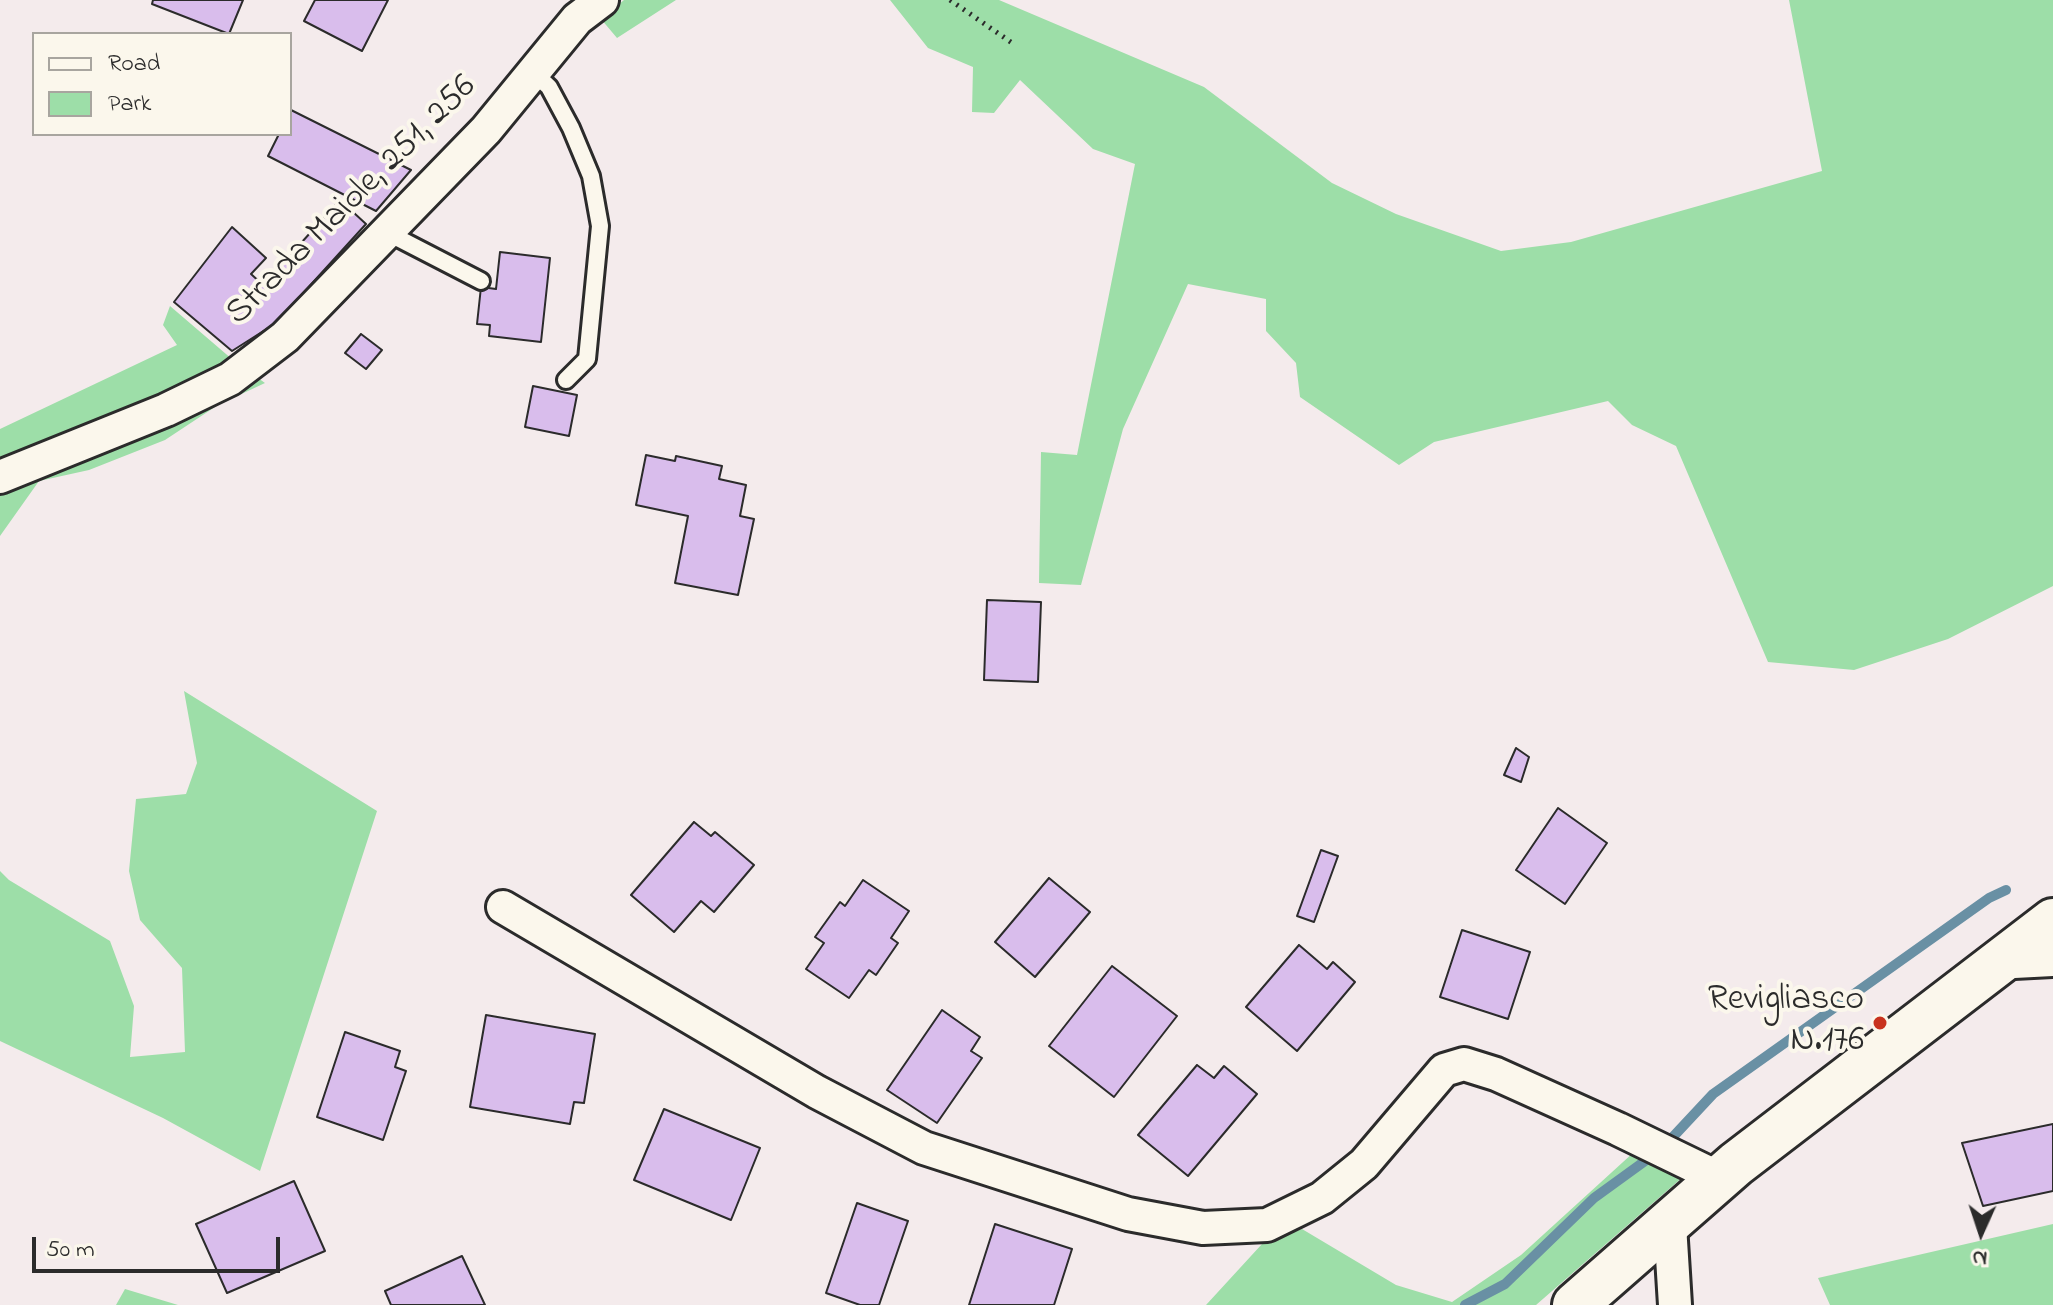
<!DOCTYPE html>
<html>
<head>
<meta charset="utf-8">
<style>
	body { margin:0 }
	#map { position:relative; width:2053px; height:1305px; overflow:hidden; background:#f4ebec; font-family:"Indie Flower",sans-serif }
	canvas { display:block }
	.legend { position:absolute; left:32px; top:32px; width:260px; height:104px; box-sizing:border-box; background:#fbf7ec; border:2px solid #a8a59f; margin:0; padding:10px 14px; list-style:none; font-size:24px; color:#2b2b2b }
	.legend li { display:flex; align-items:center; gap:16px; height:40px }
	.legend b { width:40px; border:2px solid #a8a59f }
	.north { position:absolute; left:1941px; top:1193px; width:80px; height:80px; -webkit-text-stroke:6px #fbf7ec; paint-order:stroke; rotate:183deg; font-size:22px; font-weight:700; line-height:32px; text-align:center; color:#2b2b2b }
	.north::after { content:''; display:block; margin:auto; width:28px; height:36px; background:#2b2b2b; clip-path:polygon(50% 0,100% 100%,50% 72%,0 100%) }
	.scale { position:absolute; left:32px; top:1237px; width:248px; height:36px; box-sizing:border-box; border:4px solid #2b2b2b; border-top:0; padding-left:10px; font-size:24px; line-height:28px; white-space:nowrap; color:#2b2b2b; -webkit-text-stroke:6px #fbf7ec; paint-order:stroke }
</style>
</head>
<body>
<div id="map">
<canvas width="2053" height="1305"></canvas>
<ul class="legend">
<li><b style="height:10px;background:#fbf7ec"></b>Road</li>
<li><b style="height:22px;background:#9ddea8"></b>Park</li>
</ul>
<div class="north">N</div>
<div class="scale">50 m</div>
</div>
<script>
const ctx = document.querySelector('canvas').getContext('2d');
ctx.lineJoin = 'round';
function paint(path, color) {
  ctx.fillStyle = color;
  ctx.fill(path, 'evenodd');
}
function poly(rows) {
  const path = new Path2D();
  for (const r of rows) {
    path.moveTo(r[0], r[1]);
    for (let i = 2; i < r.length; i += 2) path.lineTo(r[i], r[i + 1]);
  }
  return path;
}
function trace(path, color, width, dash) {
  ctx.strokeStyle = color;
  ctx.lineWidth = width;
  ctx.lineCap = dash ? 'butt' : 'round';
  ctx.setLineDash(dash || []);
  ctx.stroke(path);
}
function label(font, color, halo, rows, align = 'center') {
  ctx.font = font + ' "Indie Flower",sans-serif';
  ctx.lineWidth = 8;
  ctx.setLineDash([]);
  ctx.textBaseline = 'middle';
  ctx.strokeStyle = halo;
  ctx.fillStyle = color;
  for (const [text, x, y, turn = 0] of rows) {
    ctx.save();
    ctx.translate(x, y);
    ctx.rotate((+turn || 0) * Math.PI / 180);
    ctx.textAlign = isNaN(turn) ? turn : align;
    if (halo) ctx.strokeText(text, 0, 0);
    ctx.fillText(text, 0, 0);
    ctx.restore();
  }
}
paint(poly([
	[624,0,676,0,617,38,601,19],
	[890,0,999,0,1204,87,1332,183,1396,214,1501,251,1571,242,1822,171,1789,0,2053,0,2053,586,1948,639,1854,670,1768,662,1676,446,1632,425,1608,401,1434,442,1399,465,1300,397,1296,363,1266,331,1266,299,1188,284,1123,429,1081,585,1039,583,1041,452,1077,455,1135,164,1093,149,1020,80,994,113,972,112,973,67,928,48],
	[170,306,233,360,226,370,0,468,0,429,177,345,163,325],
	[251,373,265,383,218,405,165,440,89,470,39,481,0,536,0,485],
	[184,691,377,811,260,1171,163,1118,0,1041,0,871,9,880,110,941,134,1006,130,1057,185,1052,182,968,140,920,129,871,136,799,186,794,197,763],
	[1634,1152,1684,1176,1536,1305,1206,1305,1262,1244,1302,1229,1396,1285,1452,1302,1521,1255],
	[2053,1224,2053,1305,1830,1305,1818,1278],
	[125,1289,178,1305,116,1305]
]), '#9ddea8');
trace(poly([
	[1671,1139,1713,1094,1989,898,2006,890],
	[1465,1305,1505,1284,1594,1198,1645,1161]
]), '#6990a4', 10);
const building = poly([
	[153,0,243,0,229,34,152,4,153,0],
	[315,0,388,0,362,51,304,21,315,0],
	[291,110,411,170,376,211,268,156,279,134,290,134,291,110],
	[340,200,366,224,276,323,232,351,174,302,232,227,266,258,251,274,263,285,340,200],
	[500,252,550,258,541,342,489,336,490,325,477,324,481,287,496,289,500,252],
	[361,334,382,350,366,369,345,353,361,334],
	[533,386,577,395,569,436,525,427,533,386],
	[646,455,675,461,676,456,722,466,719,479,746,485,740,516,754,519,738,595,675,583,688,516,636,505,646,455],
	[987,600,1041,602,1038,682,984,680,987,600],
	[1516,748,1529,757,1521,782,1504,775,1516,748],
	[1558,808,1607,843,1565,904,1516,870,1558,808],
	[694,822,711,836,715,832,754,865,714,912,701,901,674,932,631,895,694,822],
	[1321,850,1338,856,1314,922,1297,916,1321,850],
	[1049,878,1090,912,1035,977,995,942,1049,878],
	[863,880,909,911,891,938,898,943,876,975,869,970,849,998,806,969,824,943,815,937,840,902,845,906,863,880],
	[1462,930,1530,952,1508,1019,1440,997,1462,930],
	[1299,945,1327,969,1333,962,1355,982,1297,1051,1246,1007,1299,945],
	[1112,966,1177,1016,1114,1097,1049,1046,1112,966],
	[942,1010,980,1037,971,1051,982,1058,937,1123,887,1090,942,1010],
	[486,1015,595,1034,584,1103,574,1102,570,1124,470,1107,486,1015],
	[345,1032,400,1051,395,1067,406,1071,383,1140,317,1117,345,1032],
	[1197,1065,1214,1078,1224,1066,1257,1094,1188,1176,1138,1135,1197,1065],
	[664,1109,760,1148,731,1220,634,1180,664,1109],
	[2053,1124,2053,1191,1983,1206,1962,1143,2053,1124],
	[294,1181,325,1251,227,1293,196,1224,294,1181],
	[857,1203,908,1221,879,1305,860,1305,826,1293,857,1203],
	[995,1224,1072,1249,1054,1305,969,1305,995,1224],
	[462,1256,485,1305,391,1305,385,1291,462,1256]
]);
paint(building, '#d9bdec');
trace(building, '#2b2b2b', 2);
const lane = poly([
	[533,72,549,87,571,128,591,176,600,226,587,359,566,380],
	[388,233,481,281]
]);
const street = poly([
	[0,477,166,410,230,379,285,337,486,130,577,19,602,0],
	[503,907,817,1092,924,1148,1128,1214,1203,1228,1267,1225,1322,1198,1364,1164,1444,1070,1464,1064,1496,1074,1618,1129,1719,1178],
	[1995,963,2053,960],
	[1670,1225,1675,1305]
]);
const secondary = poly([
	[1575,1305,1736,1164,2053,921]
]);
trace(lane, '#2b2b2b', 22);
trace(street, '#2b2b2b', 38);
trace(secondary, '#2b2b2b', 50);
trace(poly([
	[950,0,1015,45]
]), '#2b2b2b', 5, [2, 6]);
trace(lane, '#fbf7ec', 16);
trace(street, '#fbf7ec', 32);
trace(secondary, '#fbf7ec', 44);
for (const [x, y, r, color] of [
	[1880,1023,8,"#c8321e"]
]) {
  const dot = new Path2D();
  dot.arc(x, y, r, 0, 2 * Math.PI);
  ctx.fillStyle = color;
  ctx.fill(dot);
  trace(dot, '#fbf7ec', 3);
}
label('36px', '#2b2b2b', '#fbf7ec', [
	["Strada Maiole, 251, 256",353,202,-45]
]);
label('36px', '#2b2b2b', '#fbf7ec', [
	["Revigliasco",1864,1002],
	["N.176",1864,1043]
], 'right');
</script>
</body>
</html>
